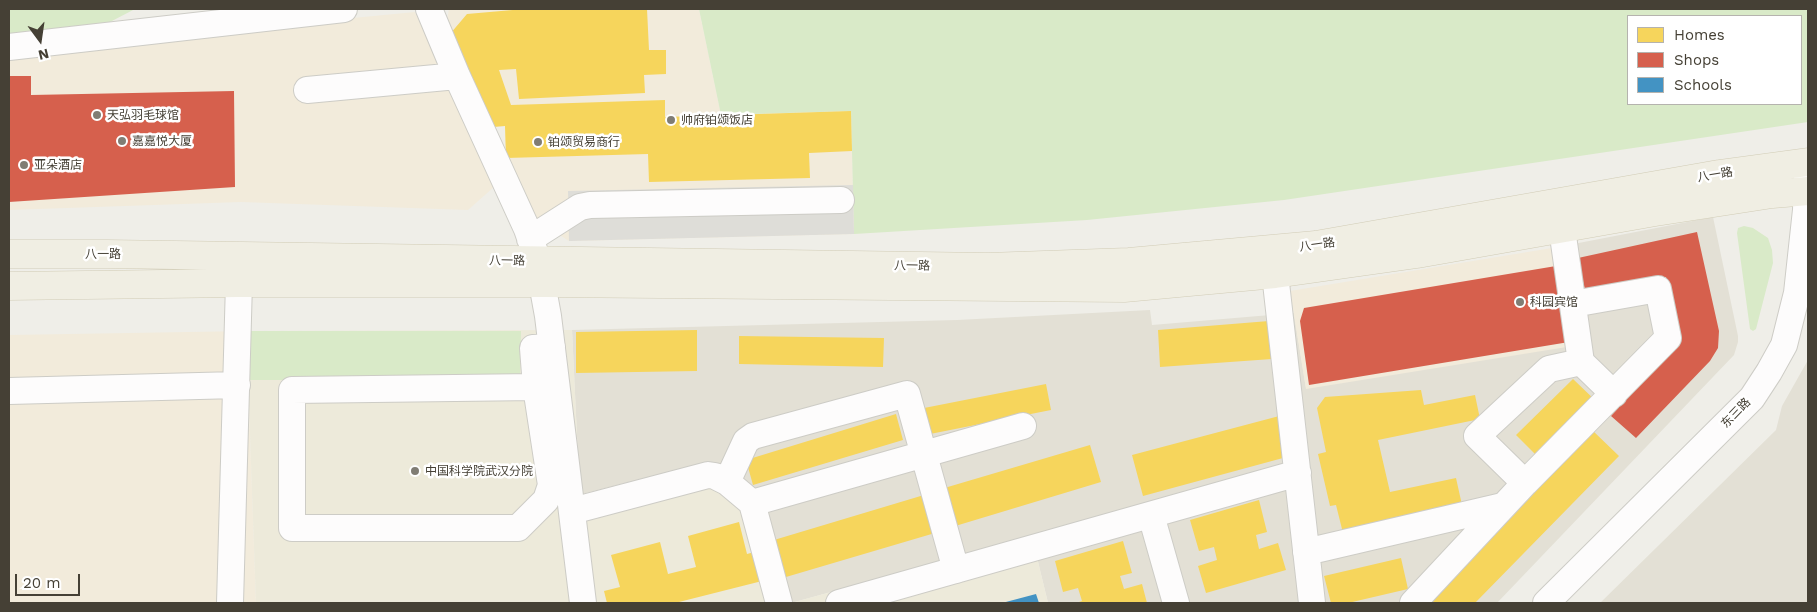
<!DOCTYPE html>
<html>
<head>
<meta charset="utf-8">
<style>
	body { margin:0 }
	#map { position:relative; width:1817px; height:612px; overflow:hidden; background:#efeee8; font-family:"Work Sans",sans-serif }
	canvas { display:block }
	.frame { position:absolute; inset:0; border:10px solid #454035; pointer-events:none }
	.legend { position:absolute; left:1627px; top:15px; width:175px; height:90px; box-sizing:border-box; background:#fff; border:1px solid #b5b3ae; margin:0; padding:6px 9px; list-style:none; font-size:15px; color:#454035 }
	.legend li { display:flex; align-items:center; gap:10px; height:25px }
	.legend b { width:25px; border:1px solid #b5b3ae }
	.north { position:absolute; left:15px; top:15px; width:50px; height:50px; -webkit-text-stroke:4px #fff; paint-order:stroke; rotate:166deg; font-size:14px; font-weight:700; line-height:20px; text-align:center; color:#454035 }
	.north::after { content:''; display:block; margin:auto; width:18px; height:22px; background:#454035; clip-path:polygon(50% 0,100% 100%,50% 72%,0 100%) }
	.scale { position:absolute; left:15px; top:574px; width:65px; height:22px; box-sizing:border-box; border:2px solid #454035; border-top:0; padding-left:6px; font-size:15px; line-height:18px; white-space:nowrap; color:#454035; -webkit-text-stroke:4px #fff; paint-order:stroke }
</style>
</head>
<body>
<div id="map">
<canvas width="1817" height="612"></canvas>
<div class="frame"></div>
<ul class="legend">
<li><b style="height:14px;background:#f6d55c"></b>Homes</li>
<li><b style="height:14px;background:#d6604d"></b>Shops</li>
<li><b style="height:14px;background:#4393c3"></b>Schools</li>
</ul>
<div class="north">N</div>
<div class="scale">20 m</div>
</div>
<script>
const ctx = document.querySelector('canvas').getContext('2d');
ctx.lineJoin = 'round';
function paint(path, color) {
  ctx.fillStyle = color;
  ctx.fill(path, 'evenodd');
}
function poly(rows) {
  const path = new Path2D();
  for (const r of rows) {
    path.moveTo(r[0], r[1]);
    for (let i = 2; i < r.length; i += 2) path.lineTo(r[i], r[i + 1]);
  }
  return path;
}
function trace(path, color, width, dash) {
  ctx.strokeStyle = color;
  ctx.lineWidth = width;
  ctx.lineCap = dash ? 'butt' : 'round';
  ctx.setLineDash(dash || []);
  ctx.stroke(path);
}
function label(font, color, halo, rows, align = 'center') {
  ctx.font = font + ' "Work Sans","Noto Sans SC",sans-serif';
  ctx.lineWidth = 5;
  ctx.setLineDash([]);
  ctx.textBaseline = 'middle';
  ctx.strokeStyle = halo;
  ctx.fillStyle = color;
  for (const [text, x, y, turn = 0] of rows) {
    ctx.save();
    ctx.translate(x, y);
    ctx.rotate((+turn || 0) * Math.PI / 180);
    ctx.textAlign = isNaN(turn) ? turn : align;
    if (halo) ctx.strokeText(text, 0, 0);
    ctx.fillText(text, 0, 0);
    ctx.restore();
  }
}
paint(poly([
	[1713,217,1738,336,1738,342,1734,355,1497,603,1048,603,1032,537,791,603,704,463,582,494,579,479,572,330,957,320,1150,310,1152,325,1294,313,1306,388,1558,247],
	[1808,360,1808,603,1600,603,1776,430,1782,406]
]), '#e3e0d5');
paint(poly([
	[449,9,699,9,721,115,851,111,854,234,569,241,537,221,506,158,505,126,493,127,446,26],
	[415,12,494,187,468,210,241,202,9,210,9,58,239,29],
	[1558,247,1573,346,1306,389,1290,291],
	[249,331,249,406,256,603,9,603,9,335]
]), '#f2ebdb');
paint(poly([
	[572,330,579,479,582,494,704,463,754,489,787,603,256,603,249,406,249,331],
	[1032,537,1048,603,791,603]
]), '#edeada');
paint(poly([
	[9,9,135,9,110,22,9,36],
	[699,9,1808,9,1808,122,1284,200,1087,220,854,234,851,111,721,115],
	[1628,16,1801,16,1801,104,1628,104],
	[1744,226,1753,228,1768,238,1772,250,1773,263,1756,329,1753,331,1750,329,1737,233,1738,228],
	[249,331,521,331,520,380,249,380]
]), '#d9eac8');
paint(poly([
	[853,185,854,234,569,241,568,191]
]), '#deddd8');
paint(poly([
	[524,9,647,9,649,50,666,50,666,74,644,75,645,93,519,99,516,69,499,70,511,105,665,100,665,117,851,111,852,151,809,153,810,178,649,182,648,154,506,158,505,126,493,127,450,34,467,14],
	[1269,321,1272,359,1160,367,1158,330],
	[697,330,697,371,576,373,576,332],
	[739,336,884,338,883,367,739,364],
	[1573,379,1598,403,1541,460,1516,435],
	[1046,384,1051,410,925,435,919,409],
	[1421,390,1424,405,1475,395,1480,419,1378,440,1390,492,1456,478,1462,505,1343,533,1336,505,1330,506,1318,454,1326,452,1317,408,1325,397],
	[896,414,903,440,753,485,746,460],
	[1283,415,1294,455,1143,496,1132,455],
	[1592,430,1619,456,1475,603,1430,603],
	[1090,445,1101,482,952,527,941,489],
	[924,495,935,533,786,577,774,540],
	[1259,500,1267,532,1256,535,1259,549,1278,543,1286,570,1206,593,1198,566,1217,560,1214,547,1199,551,1190,520],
	[739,522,747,554,762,550,770,579,675,603,607,603,604,591,620,587,611,555,660,542,668,574,696,567,688,536],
	[1123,541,1132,573,1120,576,1124,589,1142,584,1147,603,1076,603,1082,601,1078,588,1063,592,1055,561],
	[1401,558,1408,589,1348,603,1331,603,1324,576]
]), '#f6d55c');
paint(poly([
	[9,76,31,76,31,95,234,91,235,187,9,202],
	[1697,232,1719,331,1718,348,1710,361,1636,438,1611,416,1680,341,1666,277,1586,295,1578,258],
	[1556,266,1569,342,1309,385,1300,321,1304,308]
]), '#d6604d');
paint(poly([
	[1036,594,1039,603,1002,603]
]), '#4393c3');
const minor = poly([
	[429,9,457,76,527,229,538,261,548,316,583,603],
	[9,47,344,9],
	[307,90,457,76],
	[1562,229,1581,362,1614,394],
	[530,239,580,207,590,205,841,200],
	[1275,274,1312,603],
	[536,387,551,485,546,500,518,528,292,528,292,390,536,387],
	[536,387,533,348,552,347],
	[9,391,237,385],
	[727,482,746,441,753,436,907,394,956,570],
	[1525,483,1477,436,1549,369,1581,362],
	[752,503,1023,426],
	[572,511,708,475,715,476,727,482,752,503,779,603],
	[1151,515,1176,603],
	[1306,552,1503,506],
	[230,603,239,283],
	[839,603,1298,473],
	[1413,603,1525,483,1668,338,1658,289,1573,304],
	[1546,603,1752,398,1769,372,1784,345,1797,293,1806,210,1807,171]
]);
const major = poly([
	[9,254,107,254,988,267,1129,262,1316,245,1719,174,1808,162],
	[9,286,239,283,543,283,1124,288,1275,274,1417,254,1655,212,1772,194,1808,191]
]);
trace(minor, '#cdccc6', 28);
trace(major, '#d1ccb6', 29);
trace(minor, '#fdfcfc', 26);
trace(major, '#f0eee3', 28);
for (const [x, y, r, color] of [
	[97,115,5,"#807d74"],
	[671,120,5,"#807d74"],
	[122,141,5,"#807d74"],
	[538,142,5,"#807d74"],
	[24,165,5,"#807d74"],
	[1520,302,5,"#807d74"],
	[415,471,5,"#807d74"]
]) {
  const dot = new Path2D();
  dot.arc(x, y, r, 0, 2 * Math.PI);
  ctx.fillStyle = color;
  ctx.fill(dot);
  trace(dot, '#fff', 2);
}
label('12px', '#454035', '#fff', [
	["天弘羽毛球馆",107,115],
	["帅府铂颂饭店",681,120],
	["嘉嘉悦大厦",132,141],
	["铂颂贸易商行",548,142],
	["亚朵酒店",34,165],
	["科园宾馆",1530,302],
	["中国科学院武汉分院",425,471]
], 'left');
label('12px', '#454035', '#fff', [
	["八一路",1715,175,-10],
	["八一路",1317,245,-8],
	["八一路",103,254],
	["八一路",507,261,1],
	["八一路",912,266,1],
	["东三路",1736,413,-46]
]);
</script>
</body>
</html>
